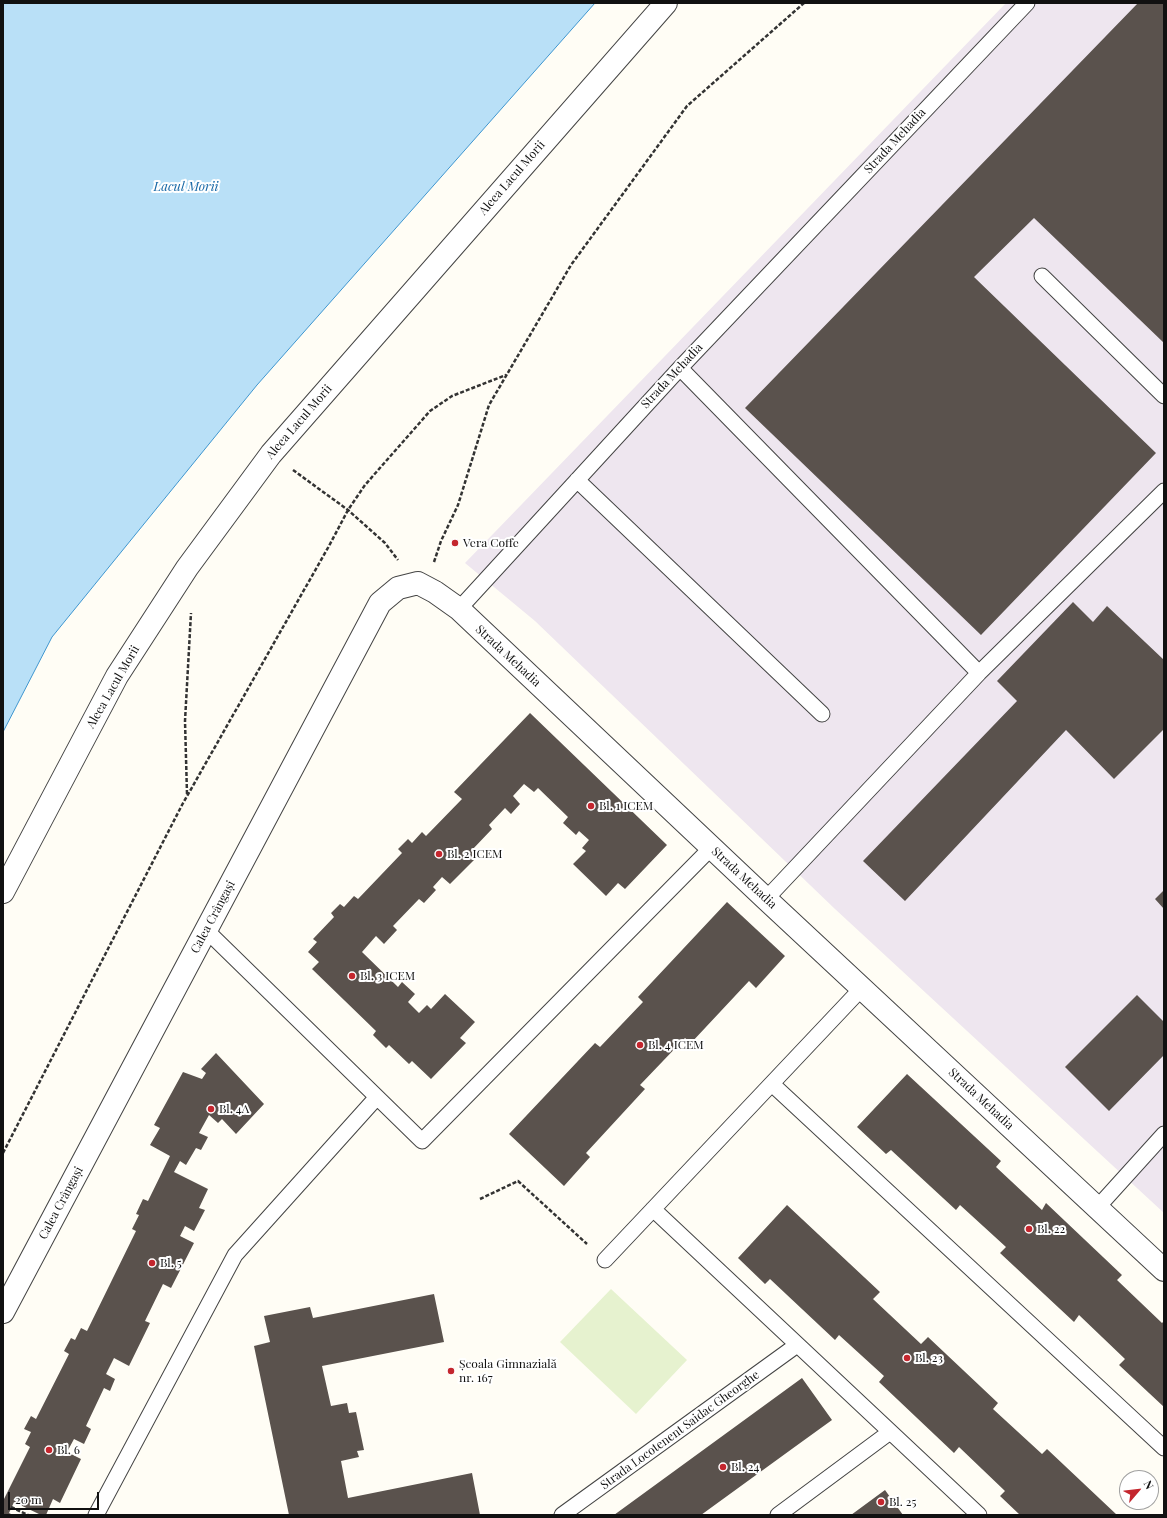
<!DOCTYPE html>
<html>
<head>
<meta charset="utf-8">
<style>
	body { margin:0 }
	#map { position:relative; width:1167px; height:1518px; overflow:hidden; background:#fffdf5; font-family:"Playfair Display",serif }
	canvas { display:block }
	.frame { position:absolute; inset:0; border:4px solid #111; pointer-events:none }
	.north { position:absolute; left:1119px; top:1470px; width:40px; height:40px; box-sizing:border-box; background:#fff; border:1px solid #a0a0a0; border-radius:50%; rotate:62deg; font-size:11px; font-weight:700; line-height:16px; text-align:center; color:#111 }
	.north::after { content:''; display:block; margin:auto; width:14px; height:18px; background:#c4262e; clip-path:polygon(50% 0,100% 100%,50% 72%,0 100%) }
	.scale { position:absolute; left:8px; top:1492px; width:91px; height:18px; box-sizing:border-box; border:2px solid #111; border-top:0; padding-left:5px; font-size:12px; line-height:14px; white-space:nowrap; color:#111; -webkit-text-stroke:3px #fff; paint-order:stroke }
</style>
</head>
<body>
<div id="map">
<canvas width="1167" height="1518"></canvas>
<div class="frame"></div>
<div class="north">N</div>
<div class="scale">20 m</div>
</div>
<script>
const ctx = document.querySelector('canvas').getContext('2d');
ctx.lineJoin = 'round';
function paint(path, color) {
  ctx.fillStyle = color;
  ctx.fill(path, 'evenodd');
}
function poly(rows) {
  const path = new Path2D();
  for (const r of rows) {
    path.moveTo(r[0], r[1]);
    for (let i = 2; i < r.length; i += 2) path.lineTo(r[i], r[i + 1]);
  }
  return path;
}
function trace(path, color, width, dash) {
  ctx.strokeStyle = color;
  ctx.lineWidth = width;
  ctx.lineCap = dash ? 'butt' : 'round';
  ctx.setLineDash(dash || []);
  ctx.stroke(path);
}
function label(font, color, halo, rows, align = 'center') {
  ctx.font = font + ' "Playfair Display",serif';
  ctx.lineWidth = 4;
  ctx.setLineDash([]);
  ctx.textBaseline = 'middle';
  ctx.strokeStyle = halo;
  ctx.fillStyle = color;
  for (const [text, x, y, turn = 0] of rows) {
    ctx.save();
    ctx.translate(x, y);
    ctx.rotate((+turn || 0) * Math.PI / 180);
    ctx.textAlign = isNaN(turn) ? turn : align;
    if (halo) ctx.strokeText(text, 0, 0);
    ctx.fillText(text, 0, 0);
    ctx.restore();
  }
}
paint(poly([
	[1006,3,1164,3,1164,1213,835,909,535,621,465,563]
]), '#eee6ef');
paint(poly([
	[611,1289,687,1360,636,1414,560,1342]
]), '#e6f2cf');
const water = poly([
	[3,3,595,3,257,385,52,637,3,732,3,3]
]);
paint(water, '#b9e0f7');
trace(water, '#3f96cf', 1);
paint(poly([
	[1138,3,1164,3,1164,343,1034,218,974,277,1156,453,981,635,745,408],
	[1073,602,1093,622,1107,606,1164,660,1164,729,1114,779,1066,730,905,901,863,861,1017,701,997,681],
	[530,713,667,845,625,889,618,883,606,896,573,864,586,851,582,848,589,840,579,831,576,835,563,823,568,817,538,788,534,792,524,784,513,796,520,804,511,814,505,808,489,825,492,829,472,850,478,856,450,884,442,877,433,887,436,890,424,903,419,899,393,926,397,930,384,944,376,936,362,952,398,987,402,982,415,994,408,1002,419,1013,427,1005,431,1009,445,994,475,1022,460,1038,466,1043,431,1079,412,1061,409,1064,389,1045,386,1048,373,1035,376,1031,312,969,319,962,308,952,317,942,313,939,334,917,331,913,340,904,344,907,354,896,358,899,402,853,398,849,408,839,412,843,422,832,426,836,462,799,454,792],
	[1164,890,1164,909,1155,899],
	[727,902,785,956,756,988,749,981,691,1043,685,1038,640,1085,645,1089,586,1153,590,1157,564,1186,509,1134,595,1043,600,1047,643,1002,638,997],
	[1137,995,1164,1022,1164,1055,1109,1111,1065,1067],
	[216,1053,264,1104,236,1134,222,1119,218,1123,209,1115,199,1133,208,1137,201,1150,196,1148,186,1165,180,1161,174,1172,208,1189,199,1208,205,1210,194,1231,185,1226,180,1236,194,1243,171,1288,163,1284,145,1321,150,1323,129,1366,114,1358,106,1374,115,1379,110,1391,104,1388,86,1426,91,1429,84,1444,74,1439,67,1452,81,1459,60,1503,53,1499,46,1515,41,1515,14,1502,9,1513,13,1515,3,1515,3,1501,30,1447,25,1444,31,1432,24,1429,31,1416,36,1419,69,1354,64,1351,71,1338,75,1340,81,1328,87,1331,136,1231,132,1229,139,1215,136,1214,143,1199,148,1201,170,1156,150,1145,160,1128,154,1125,183,1072,202,1079,206,1073,201,1069],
	[907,1074,1001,1161,996,1167,1042,1210,1046,1203,1122,1275,1117,1280,1162,1323,1164,1321,1164,1407,1119,1365,1125,1359,1079,1315,1074,1322,1000,1253,1006,1247,960,1205,956,1210,891,1150,886,1154,857,1127],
	[787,1205,880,1292,873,1299,921,1344,928,1337,998,1403,993,1409,1042,1454,1047,1449,1117,1515,1020,1515,1000,1496,1005,1491,959,1447,954,1453,879,1382,884,1376,839,1335,835,1340,770,1279,765,1284,738,1258],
	[434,1294,444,1342,322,1366,331,1406,347,1403,349,1413,356,1412,364,1450,357,1451,359,1457,341,1461,348,1498,472,1473,480,1515,289,1515,254,1346,270,1342,264,1316,310,1307,313,1318],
	[802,1378,832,1420,796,1446,701,1515,614,1515],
	[885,1490,903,1515,851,1515]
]), '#5a524d');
const service = poly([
	[1042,276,1164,396],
	[680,368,979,673],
	[577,480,822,714],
	[459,609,680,368,1027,3],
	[766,899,979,673,1164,491],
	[206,930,422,1141,711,848],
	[772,1084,1164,1448],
	[1097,1208,1164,1134],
	[653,1209,979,1515],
	[605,1260,862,988],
	[96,1515,235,1255,377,1097],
	[562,1515,797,1345],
	[778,1515,890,1432]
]);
const pedestrian = poly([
	[3,892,117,676,187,568,271,454,666,3]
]);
const tertiary = poly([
	[3,1312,380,603,398,588,418,583,435,592,459,609,766,899,1164,1270]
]);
trace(service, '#444', 17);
trace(pedestrian, '#444', 24);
trace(tertiary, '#444', 24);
trace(poly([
	[293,470,348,510,385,543,398,560],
	[434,562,441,541,458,505,489,405,571,265,687,106,804,3],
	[187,794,185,721,191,613],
	[3,1153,182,805,329,546,348,510,365,485,430,411,452,396,506,375],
	[480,1199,518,1181,587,1244],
	[11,1507,28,1515]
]), '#333', 2.5, [4, 2]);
trace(service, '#fff', 15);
trace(pedestrian, '#fff', 22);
trace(tertiary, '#fff', 22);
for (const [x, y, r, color] of [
	[455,543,4,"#c4262e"],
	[591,806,4,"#c4262e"],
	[439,854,4,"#c4262e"],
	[352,976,4,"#c4262e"],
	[640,1045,4,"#c4262e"],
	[211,1109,4,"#c4262e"],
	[1029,1229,4,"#c4262e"],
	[152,1263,4,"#c4262e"],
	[907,1358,4,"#c4262e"],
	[451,1371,4,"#c4262e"],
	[49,1450,4,"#c4262e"],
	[723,1467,4,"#c4262e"],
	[881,1502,4,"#c4262e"]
]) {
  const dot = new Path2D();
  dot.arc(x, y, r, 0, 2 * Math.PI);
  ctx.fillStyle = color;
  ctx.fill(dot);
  trace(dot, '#fff', 1.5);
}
label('12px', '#111', '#fff', [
	["Strada Mehadia",895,141,-47],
	["Aleea Lacul Morii",512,178,-49],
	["Strada Mehadia",672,376,-47],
	["Aleea Lacul Morii",299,422,-49],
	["Strada Mehadia",508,656,43],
	["Aleea Lacul Morii",113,687,-60],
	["Strada Mehadia",744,878,43],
	["Calea Crângași",213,917,-62],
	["Strada Mehadia",981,1099,43],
	["Calea Crângași",61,1203,-62],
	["Strada Locotenent Saidac Gheorghe",680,1430,-36]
]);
label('12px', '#111', '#fff', [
	["Vera Coffe",463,543],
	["Bl. 1 ICEM",599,806],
	["Bl. 2 ICEM",447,854],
	["Bl. 3 ICEM",360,976],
	["Bl. 4 ICEM",648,1045],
	["Bl. 4A",219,1109],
	["Bl. 22",1037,1229],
	["Bl. 5",160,1263],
	["Bl. 23",915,1358],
	["Școala Gimnazială",459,1364],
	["nr. 167",459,1378],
	["Bl. 6",57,1450],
	["Bl. 24",731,1467],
	["Bl. 25",889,1502]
], 'left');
label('italic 13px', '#1768a6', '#fff', [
	["Lacul Morii",186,187]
]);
</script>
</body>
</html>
